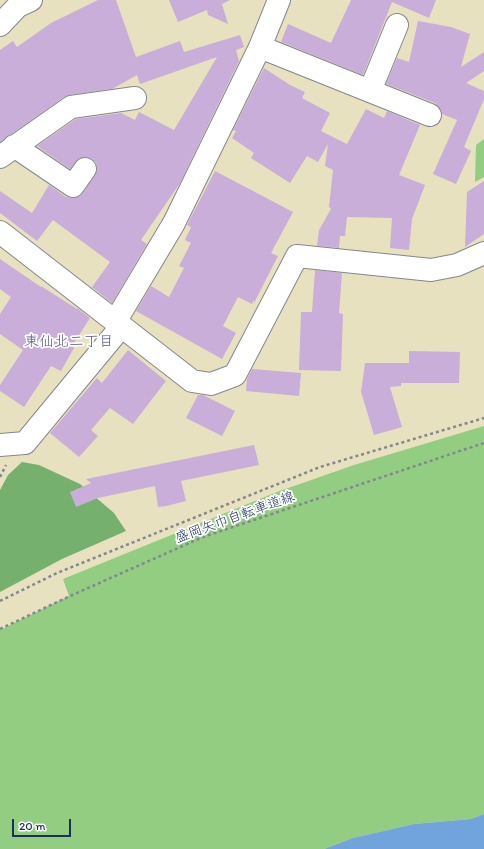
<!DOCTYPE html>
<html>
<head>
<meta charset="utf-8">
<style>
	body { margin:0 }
	#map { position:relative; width:484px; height:849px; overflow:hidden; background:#e8e1bf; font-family:Itim,sans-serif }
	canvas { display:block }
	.scale { position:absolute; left:12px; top:819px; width:59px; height:18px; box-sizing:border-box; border:2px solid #1b2f5e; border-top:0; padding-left:5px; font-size:12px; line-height:14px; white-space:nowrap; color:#1b2f5e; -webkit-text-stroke:3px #fff; paint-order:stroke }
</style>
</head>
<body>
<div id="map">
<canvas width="484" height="849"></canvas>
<div class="scale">20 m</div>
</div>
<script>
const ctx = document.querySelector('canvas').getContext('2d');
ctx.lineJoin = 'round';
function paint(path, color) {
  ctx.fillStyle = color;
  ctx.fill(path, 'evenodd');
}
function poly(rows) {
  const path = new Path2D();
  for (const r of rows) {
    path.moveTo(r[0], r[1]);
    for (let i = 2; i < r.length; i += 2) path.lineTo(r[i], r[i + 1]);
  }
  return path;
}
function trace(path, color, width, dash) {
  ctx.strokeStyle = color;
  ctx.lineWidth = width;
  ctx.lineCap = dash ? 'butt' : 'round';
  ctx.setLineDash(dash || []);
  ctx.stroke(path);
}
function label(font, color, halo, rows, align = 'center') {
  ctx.font = font + ' Itim,"Klee One",sans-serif';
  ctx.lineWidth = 3.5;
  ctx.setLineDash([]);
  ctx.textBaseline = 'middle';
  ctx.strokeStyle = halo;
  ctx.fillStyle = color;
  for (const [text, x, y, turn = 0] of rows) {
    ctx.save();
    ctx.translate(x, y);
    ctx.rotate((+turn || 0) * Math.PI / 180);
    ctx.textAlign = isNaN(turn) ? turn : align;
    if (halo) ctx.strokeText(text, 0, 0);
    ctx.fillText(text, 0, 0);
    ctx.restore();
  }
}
paint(poly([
	[484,139,484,177,475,182,476,145],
	[484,426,484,814,471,819,414,824,353,838,324,849,0,849,0,630,69,596,63,579,277,492,354,465]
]), '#93cd81');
paint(poly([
	[22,462,39,465,80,484,114,513,126,531,62,559,0,592,0,490,8,475]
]), '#76b06f');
paint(poly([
	[484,814,484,849,324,849,353,838,414,824,471,819]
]), '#71a4dd');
paint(poly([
	[98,0,116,0,136,57,180,41,184,52,240,35,244,47,236,50,239,61,180,183,141,240,147,244,112,303,92,287,110,262,53,220,37,241,0,213,0,191,32,213,49,185,66,197,72,198,79,197,83,193,95,176,97,170,96,163,92,159,87,157,80,158,75,162,70,169,37,146,76,119,121,113,135,120,139,112,174,130,217,57,140,84,137,75,112,89,69,95,64,97,0,142,0,50,13,41,17,47,51,23],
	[169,0,230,0,222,4,228,24,208,15,207,10,178,22],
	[351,0,436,0,429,18,392,2,363,75,281,42,288,24,331,43],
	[418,21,451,27,470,34,461,67,484,52,484,71,466,83,484,91,484,99,464,147,471,151,456,184,433,174,457,120,442,114,440,108,435,103,386,84,397,58,409,62],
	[264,68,290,85,305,92,302,98,330,113,321,131,347,144,366,109,384,118,387,111,420,125,399,175,425,185,412,219,409,250,390,248,392,218,347,217,345,236,340,236,339,248,317,246,319,230,331,209,329,207,333,170,325,166,328,144,318,162,307,156,290,183,251,158,254,153,232,138,236,131,233,130],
	[215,171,293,212,271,253,278,256,254,303,254,300,252,304,238,297,223,326,236,333,222,359,136,311,151,286,169,297,184,268,179,266,191,243,185,240,191,227,187,225],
	[484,181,484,234,465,247,467,192],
	[0,259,41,287,41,286,77,309,77,308,90,318,72,346,74,348,61,371,51,366,24,407,0,391,0,385,23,350,0,334,0,314,11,297,0,289],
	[315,270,342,273,339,313,343,314,341,371,299,370,301,312,312,312],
	[128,350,166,381,133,424,110,408,91,430,98,436,79,457,50,433,97,378,102,383],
	[409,351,460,352,459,383,401,383,401,386,390,387,402,427,374,435,361,392,365,363,409,363],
	[252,369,301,373,299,396,246,391,247,379],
	[198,395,203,395,235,411,222,436,186,418],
	[254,445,259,465,181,481,186,501,166,506,158,507,155,486,98,498,76,507,70,492,91,483,86,479]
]), '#c8aed8');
const minor = poly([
	[0,25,18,6,31,0],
	[260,47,430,115],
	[370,91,397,25],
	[14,146,73,186,85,169],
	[0,157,71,107,135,98],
	[0,232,192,381,211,384,235,375,297,256,431,270,457,265,484,253],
	[115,322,174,223,260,47,279,0],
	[0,445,25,443,121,327]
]);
trace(minor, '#82888e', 24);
trace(poly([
	[0,477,6,465],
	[0,601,57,573,320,467,484,418],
	[0,629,70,596,203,537,484,443]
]), '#82888e', 2.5, [3, 3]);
trace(minor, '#fff', 22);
label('14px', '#1b2f5e', '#fff', [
	["盛岡矢巾自転車道線",235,518,-20]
]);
label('15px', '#585b89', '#fff', [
	["東仙北二丁目",69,342]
]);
</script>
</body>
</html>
